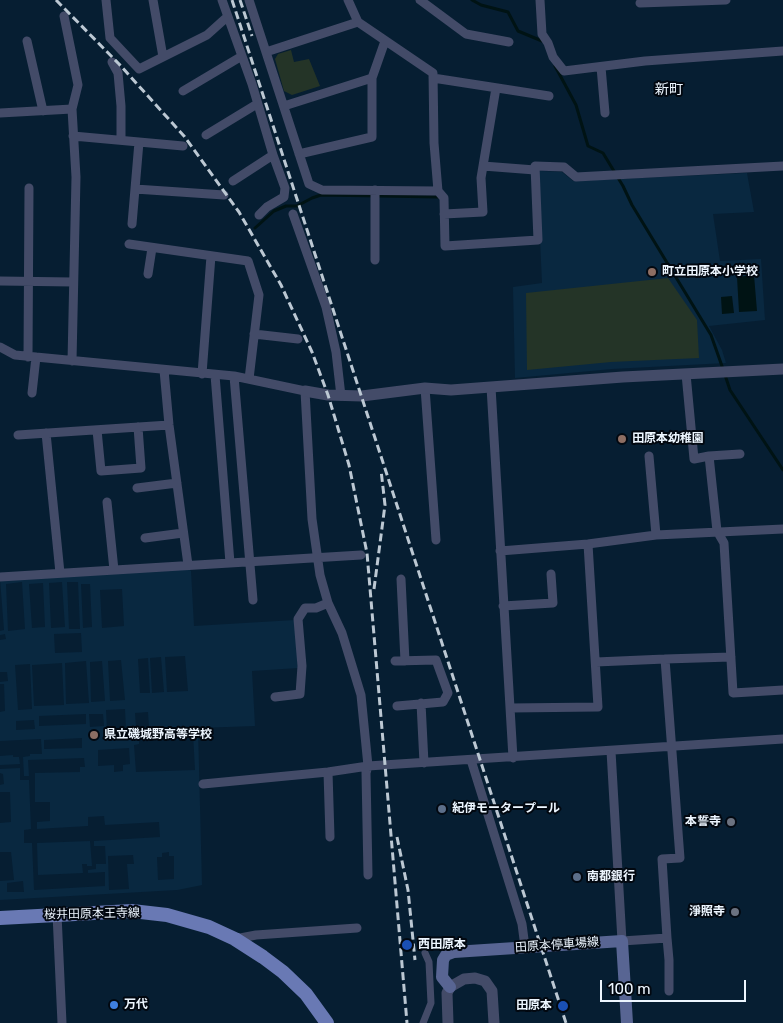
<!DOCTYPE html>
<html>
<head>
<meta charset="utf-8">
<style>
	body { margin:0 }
	#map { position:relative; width:783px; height:1023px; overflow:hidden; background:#061e32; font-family:Rubik,sans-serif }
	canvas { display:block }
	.scale { position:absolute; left:600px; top:980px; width:146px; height:22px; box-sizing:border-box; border:2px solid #edf6ff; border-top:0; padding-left:6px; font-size:15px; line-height:18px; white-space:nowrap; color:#edf6ff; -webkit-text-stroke:4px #020810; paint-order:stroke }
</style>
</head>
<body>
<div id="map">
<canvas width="783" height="1023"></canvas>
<div class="scale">100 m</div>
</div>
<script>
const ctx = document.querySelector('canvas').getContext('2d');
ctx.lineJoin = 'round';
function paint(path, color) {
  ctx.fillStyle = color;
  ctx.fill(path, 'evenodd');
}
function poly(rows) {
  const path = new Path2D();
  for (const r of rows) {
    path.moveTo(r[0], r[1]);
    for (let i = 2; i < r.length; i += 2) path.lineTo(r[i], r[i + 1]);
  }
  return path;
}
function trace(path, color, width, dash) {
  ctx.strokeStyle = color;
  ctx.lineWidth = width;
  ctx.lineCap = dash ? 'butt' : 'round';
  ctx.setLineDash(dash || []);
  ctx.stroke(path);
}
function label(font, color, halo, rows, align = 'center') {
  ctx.font = font + ' Rubik,"Noto Sans JP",sans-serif';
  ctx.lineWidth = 4;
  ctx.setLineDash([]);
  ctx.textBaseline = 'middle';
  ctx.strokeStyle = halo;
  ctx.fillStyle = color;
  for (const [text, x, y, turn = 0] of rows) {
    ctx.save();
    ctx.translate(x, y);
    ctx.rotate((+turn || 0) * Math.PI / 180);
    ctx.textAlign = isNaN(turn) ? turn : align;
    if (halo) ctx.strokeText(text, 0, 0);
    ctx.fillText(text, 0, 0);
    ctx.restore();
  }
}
paint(poly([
	[540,171,562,172,573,181,747,173,754,212,713,214,720,261,761,259,765,320,709,326,722,350,726,363,612,369,515,378,513,287,542,283,537,173],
	[188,569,191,571,194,626,295,620,298,668,252,671,255,726,198,728,202,885,177,890,0,900,0,881,14,880,11,852,0,852,0,823,11,822,10,792,0,792,0,785,4,784,3,774,0,773,0,769,20,768,20,780,29,780,31,829,24,830,24,843,32,843,34,890,105,886,105,872,88,873,88,870,96,869,96,864,106,864,105,846,94,846,94,841,160,837,159,822,105,825,104,816,88,817,88,826,37,829,37,822,50,821,50,802,35,802,35,773,80,772,80,767,85,767,84,758,28,760,29,776,24,776,23,757,30,756,30,754,42,754,41,739,0,741,0,712,5,711,4,684,0,684,0,682,8,681,7,672,0,672,0,640,6,639,5,634,0,635,0,631,4,630,0,579],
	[22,582,25,629,8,631,6,584],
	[62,582,65,627,51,628,49,583],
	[67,582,78,582,80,629,69,629],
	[43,583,45,627,32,628,29,584],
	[81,584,90,584,92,627,83,628],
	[122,589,124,626,102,628,100,590],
	[81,633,82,652,55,653,54,634],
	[185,656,188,691,167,692,165,657],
	[161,657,164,692,152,693,150,658],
	[148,658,150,693,140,693,138,659],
	[121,660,125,700,110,701,108,661],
	[86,661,89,703,66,704,65,663],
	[102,661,105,701,91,702,90,662],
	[62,663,64,705,34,706,32,665],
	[30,664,32,709,18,710,15,665],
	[125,709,126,729,107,730,106,710],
	[148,712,149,727,136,728,135,713],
	[86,714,86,724,39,726,39,716],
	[89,714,103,714,104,726,90,727],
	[34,720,35,729,16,730,16,721],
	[193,733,195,770,136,772,134,745,139,744,139,737],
	[82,738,82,748,44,749,44,740],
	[129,748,130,764,123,765,123,771,114,772,114,765,98,766,98,750],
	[169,852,169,856,174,856,174,879,158,880,157,857,162,857,162,853],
	[133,855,134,864,127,864,129,889,109,890,108,856],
	[23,881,24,892,7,892,7,883],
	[0,754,0,756,13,755,13,757,19,757,20,764,0,765],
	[90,841,92,866,87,866,87,864,82,864,83,873,38,875,37,843]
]), '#092840');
paint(poly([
	[291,50,294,62,309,59,320,86,292,95,284,91,275,59,278,54],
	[668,278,697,320,699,358,611,362,527,370,526,293]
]), '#243427');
paint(poly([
	[754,275,757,311,739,312,737,277],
	[732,296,734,313,722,314,721,297]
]), '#001314');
trace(poly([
	[472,0,481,5,508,12,518,31,542,41],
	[555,66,576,105,588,146,603,153,623,186,632,205,711,335,723,369],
	[255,228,274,211,286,206,297,206,312,198,321,195,439,197],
	[725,375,730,390,783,470]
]), '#001314', 3);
trace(poly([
	[423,1023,431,1003,429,962,425,953]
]), '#434b68', 7);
trace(poly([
	[106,0,110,38,139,69,207,35,227,17],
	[153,0,163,57],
	[222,0,252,84,273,155,285,188,284,197,267,207,259,215],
	[249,0,309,184,322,190,438,191],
	[348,0,358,22,433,73,434,143,438,191,444,198,445,246,538,240,535,166,564,167,576,177,783,166],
	[420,0,466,34,509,42],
	[540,0,542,34,548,43,553,57,564,71,645,61,783,51],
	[640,3,726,0],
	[64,16,78,85,72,109,76,177,72,361],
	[27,41,43,111],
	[266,52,358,22],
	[112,62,118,73,121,106,121,140],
	[601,67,605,113],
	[433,78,549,96],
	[183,91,242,56],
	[284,106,372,78,385,41],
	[0,113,72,109],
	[206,135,257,104],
	[73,136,183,146],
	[299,154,372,137,372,78],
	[483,166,535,170],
	[233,181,273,155],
	[135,189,224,195],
	[375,190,375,260],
	[293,214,326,307,336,352,341,396],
	[444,214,483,212,481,178,496,88],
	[132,224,139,142],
	[129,244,248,261,259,295,249,379],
	[148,274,152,248],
	[0,281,73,282],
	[254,334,298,339],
	[0,347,15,355,234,376,305,391,312,519,320,575,328,603,342,633,361,695,368,766,366,773,368,875],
	[28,357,29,188],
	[164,370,169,425,188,565],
	[202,374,211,256],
	[686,374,694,459,709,456,717,531,724,543,733,693,783,690],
	[215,375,230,563],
	[234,376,253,600],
	[491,387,513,758],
	[425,388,436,540],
	[32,393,36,357],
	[97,430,101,471,141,468,138,427],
	[46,433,60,573],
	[18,435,169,425],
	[649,456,656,535],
	[709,456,740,454],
	[137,488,177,483],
	[107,502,114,570],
	[145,538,183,533],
	[500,551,588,544,656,535,783,529],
	[0,577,361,555],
	[401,579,405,661],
	[503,606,553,603,551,574],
	[395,661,436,660,448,693,443,702,397,706],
	[596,662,665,659],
	[275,697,300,694,302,666,298,619,305,608,316,608,328,603],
	[421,703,424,763],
	[510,708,598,707,588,544],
	[611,751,622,941,667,938,662,859,680,858,665,659,731,657],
	[471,760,522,924,525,947],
	[328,772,330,837],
	[203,784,328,772,368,766,783,739],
	[57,914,62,1023],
	[667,938,669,960,669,991],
	[235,939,256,935,357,928]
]), '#434b68', 9);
trace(poly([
	[305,391,328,395,362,396,425,388,451,390,623,377,783,369],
	[448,1023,447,993,450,987,464,979,475,978,485,981,492,991,494,1023]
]), '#434b68', 11);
trace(poly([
	[450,987,442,977,443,960,446,955,454,952,622,941,627,1023]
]), '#586593', 12);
trace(poly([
	[0,918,132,911,167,915,209,927,235,939,263,957,283,972,306,994,327,1023]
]), '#6979b4', 14);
trace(poly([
	[56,0,119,64,184,136,239,212,281,285,312,352,328,395,349,465,367,553,407,1023],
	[232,0,566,1023],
	[240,0,252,36],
	[374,589,385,505,381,470],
	[397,837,408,890,415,960]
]), '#bcc8d3', 3, [8, 4]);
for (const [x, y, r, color] of [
	[652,272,5,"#8d6e63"],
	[622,439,5,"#8d6e63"],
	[94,735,5,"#8d6e63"],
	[442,809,5,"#5c6f8a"],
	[731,822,5,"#6b7280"],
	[577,877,5,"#5c6f8a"],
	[735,912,5,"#6b7280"],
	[407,945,6,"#1a4fb4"],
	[114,1005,5,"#3f7fe0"],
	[563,1006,6,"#1a4fb4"]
]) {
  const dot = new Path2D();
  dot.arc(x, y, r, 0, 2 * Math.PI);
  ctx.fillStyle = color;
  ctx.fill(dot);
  trace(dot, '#020810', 2);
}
label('bold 12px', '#edf6ff', '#020810', [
	["町立田原本小学校",662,272],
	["田原本幼稚園",632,439],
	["県立磯城野高等学校",104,735],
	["紀伊モータープール",452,809],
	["本誓寺",721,822,"right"],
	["南都銀行",587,877],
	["淨照寺",725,912,"right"],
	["西田原本",418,945],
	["万代",124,1005],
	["田原本",552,1006,"right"]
], 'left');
label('12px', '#edf6ff', '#020810', [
	["桜井田原本王寺線",92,914,-1],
	["田原本停車場線",557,945,-4]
]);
label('14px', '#edf6ff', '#020810', [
	["新町",669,90]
]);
</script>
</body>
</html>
